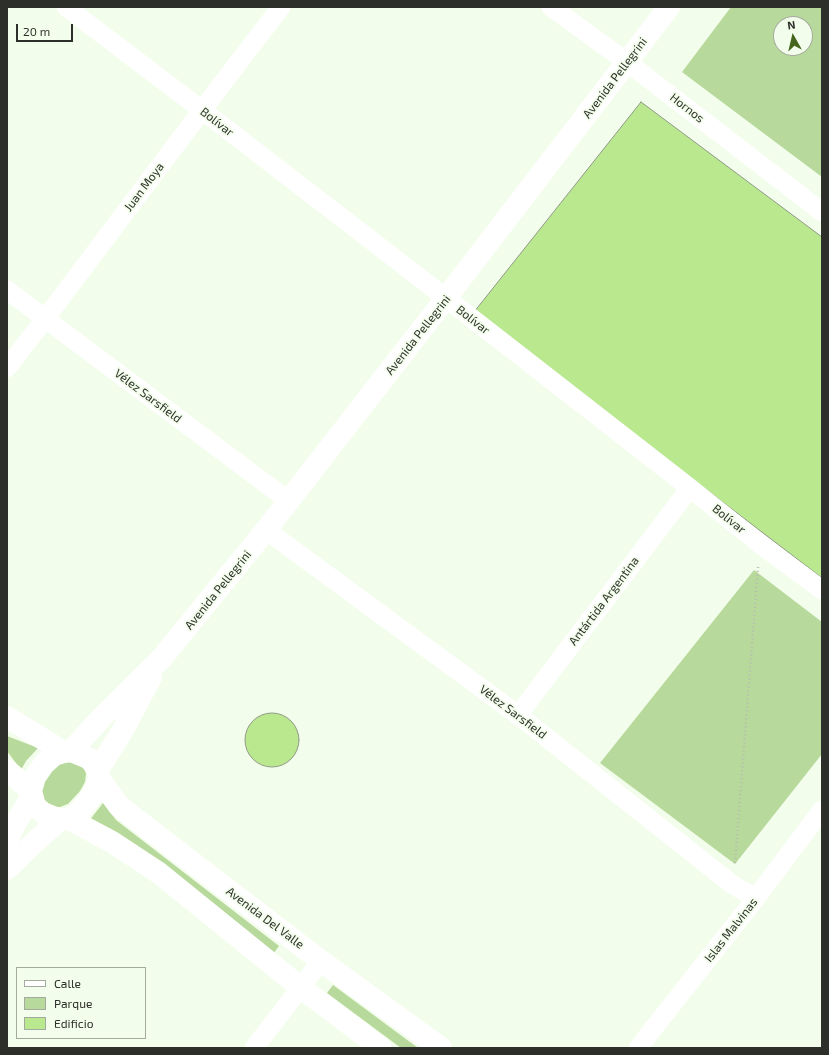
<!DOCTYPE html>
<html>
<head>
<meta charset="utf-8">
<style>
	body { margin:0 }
	#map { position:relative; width:829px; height:1055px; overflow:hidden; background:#f3fdeb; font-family:"Exo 2",sans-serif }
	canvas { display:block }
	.frame { position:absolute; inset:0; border:8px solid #2d302a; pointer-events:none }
	.legend { position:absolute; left:16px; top:967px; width:130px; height:72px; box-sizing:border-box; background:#f3fdeb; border:1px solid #a4ab9e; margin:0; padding:5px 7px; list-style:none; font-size:12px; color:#2d302a }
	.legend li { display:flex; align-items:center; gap:8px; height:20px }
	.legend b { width:20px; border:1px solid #a4ab9e }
	.north { position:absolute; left:773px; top:16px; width:40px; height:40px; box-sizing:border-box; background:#f3fdeb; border:1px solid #a4ab9e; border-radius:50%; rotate:352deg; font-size:11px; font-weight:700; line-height:16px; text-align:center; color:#2d302a }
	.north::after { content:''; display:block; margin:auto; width:14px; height:18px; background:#44661d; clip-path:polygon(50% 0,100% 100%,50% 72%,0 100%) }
	.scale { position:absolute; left:16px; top:24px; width:57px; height:18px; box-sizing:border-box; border:2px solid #2d302a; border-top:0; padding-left:5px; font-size:12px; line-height:14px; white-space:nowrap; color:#2d302a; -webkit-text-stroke:3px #f3fdeb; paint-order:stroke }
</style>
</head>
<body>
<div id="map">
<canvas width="829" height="1055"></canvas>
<div class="frame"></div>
<ul class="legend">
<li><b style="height:5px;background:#fff"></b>Calle</li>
<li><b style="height:11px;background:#b8d99c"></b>Parque</li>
<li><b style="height:11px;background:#b9e88f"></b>Edificio</li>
</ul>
<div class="north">N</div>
<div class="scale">20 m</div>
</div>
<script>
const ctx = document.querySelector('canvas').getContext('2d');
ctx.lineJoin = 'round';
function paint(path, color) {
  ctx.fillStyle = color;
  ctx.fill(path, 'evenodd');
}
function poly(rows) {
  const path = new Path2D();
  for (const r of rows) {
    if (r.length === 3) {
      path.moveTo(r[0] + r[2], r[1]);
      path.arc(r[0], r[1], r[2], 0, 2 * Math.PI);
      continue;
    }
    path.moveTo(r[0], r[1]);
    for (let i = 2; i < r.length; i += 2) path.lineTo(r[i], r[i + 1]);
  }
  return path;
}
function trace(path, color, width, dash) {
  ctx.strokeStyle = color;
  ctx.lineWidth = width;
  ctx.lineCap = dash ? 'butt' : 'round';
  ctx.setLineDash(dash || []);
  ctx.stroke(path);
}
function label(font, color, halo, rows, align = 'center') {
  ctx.font = font + ' "Exo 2",sans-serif';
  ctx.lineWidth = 3.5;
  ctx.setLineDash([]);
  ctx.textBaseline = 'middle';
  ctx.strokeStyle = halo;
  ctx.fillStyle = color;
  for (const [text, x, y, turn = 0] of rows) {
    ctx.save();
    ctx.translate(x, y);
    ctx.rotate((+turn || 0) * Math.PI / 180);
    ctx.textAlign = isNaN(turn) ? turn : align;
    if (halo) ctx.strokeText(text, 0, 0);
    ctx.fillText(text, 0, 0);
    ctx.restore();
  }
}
paint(poly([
	[731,7,822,7,822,177,682,72],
	[781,24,805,24,805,48,781,48],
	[754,570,822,622,822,754,735,864,600,763],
	[7,736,38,748,26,761,21,770,7,751],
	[70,760,84,767,86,774,85,782,80,791,68,804,60,807,51,807,40,796,44,777,54,764],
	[103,803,116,820,279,946,273,954,109,828,89,821],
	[333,985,418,1048,401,1048,327,993]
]), '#b8d99c');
const building = poly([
	[641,102,822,237,822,578,474,312,641,102],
	[272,740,27]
]);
paint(building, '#b9e88f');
trace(building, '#909989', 1);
trace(poly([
	[735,863,758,567]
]), '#b5bdaf', 2.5, [1, 3]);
trace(poly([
	[66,7,202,110,446,298,690,488,760,544,822,590],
	[551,7,627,62,822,212],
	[7,290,289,501],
	[7,368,45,319,202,110,281,7],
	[266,530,518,715,733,885,756,898],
	[518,715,690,488],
	[254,1048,321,961],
	[638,1048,756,898,822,810]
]), '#fff', 19);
trace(poly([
	[7,717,64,752],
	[71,751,103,716,161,659,266,530,446,298,669,7],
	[71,751,81,755,90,759,98,770,99,778,96,788,89,800,78,813,69,819,60,820,43,813,35,806,31,791,35,777,44,764,54,755,64,752,71,751],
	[7,770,31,791],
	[98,770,123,730,151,677],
	[99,778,119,806,180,853,321,961,441,1048],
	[69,819,112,842,159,873,300,987,381,1048],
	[7,841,15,824,32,796],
	[7,869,38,839,60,820]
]), '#fff', 22);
label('12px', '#2d302a', '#f3fdeb', [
	["Avenida Pellegrini",615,78,-53],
	["Hornos",687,108,38],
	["Bolívar",217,122,38],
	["Juan Moya",144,187,-53],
	["Bolívar",473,320,38],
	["Avenida Pellegrini",418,335,-52],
	["Vélez Sarsfield",148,396,37],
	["Bolívar",729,519,39],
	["Avenida Pellegrini",218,590,-51],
	["Antártida Argentina",604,601,-53],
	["Vélez Sarsfield",513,712,37],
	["Avenida Del Valle",265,918,37],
	["Islas Malvinas",731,930,-52]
]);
</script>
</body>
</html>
